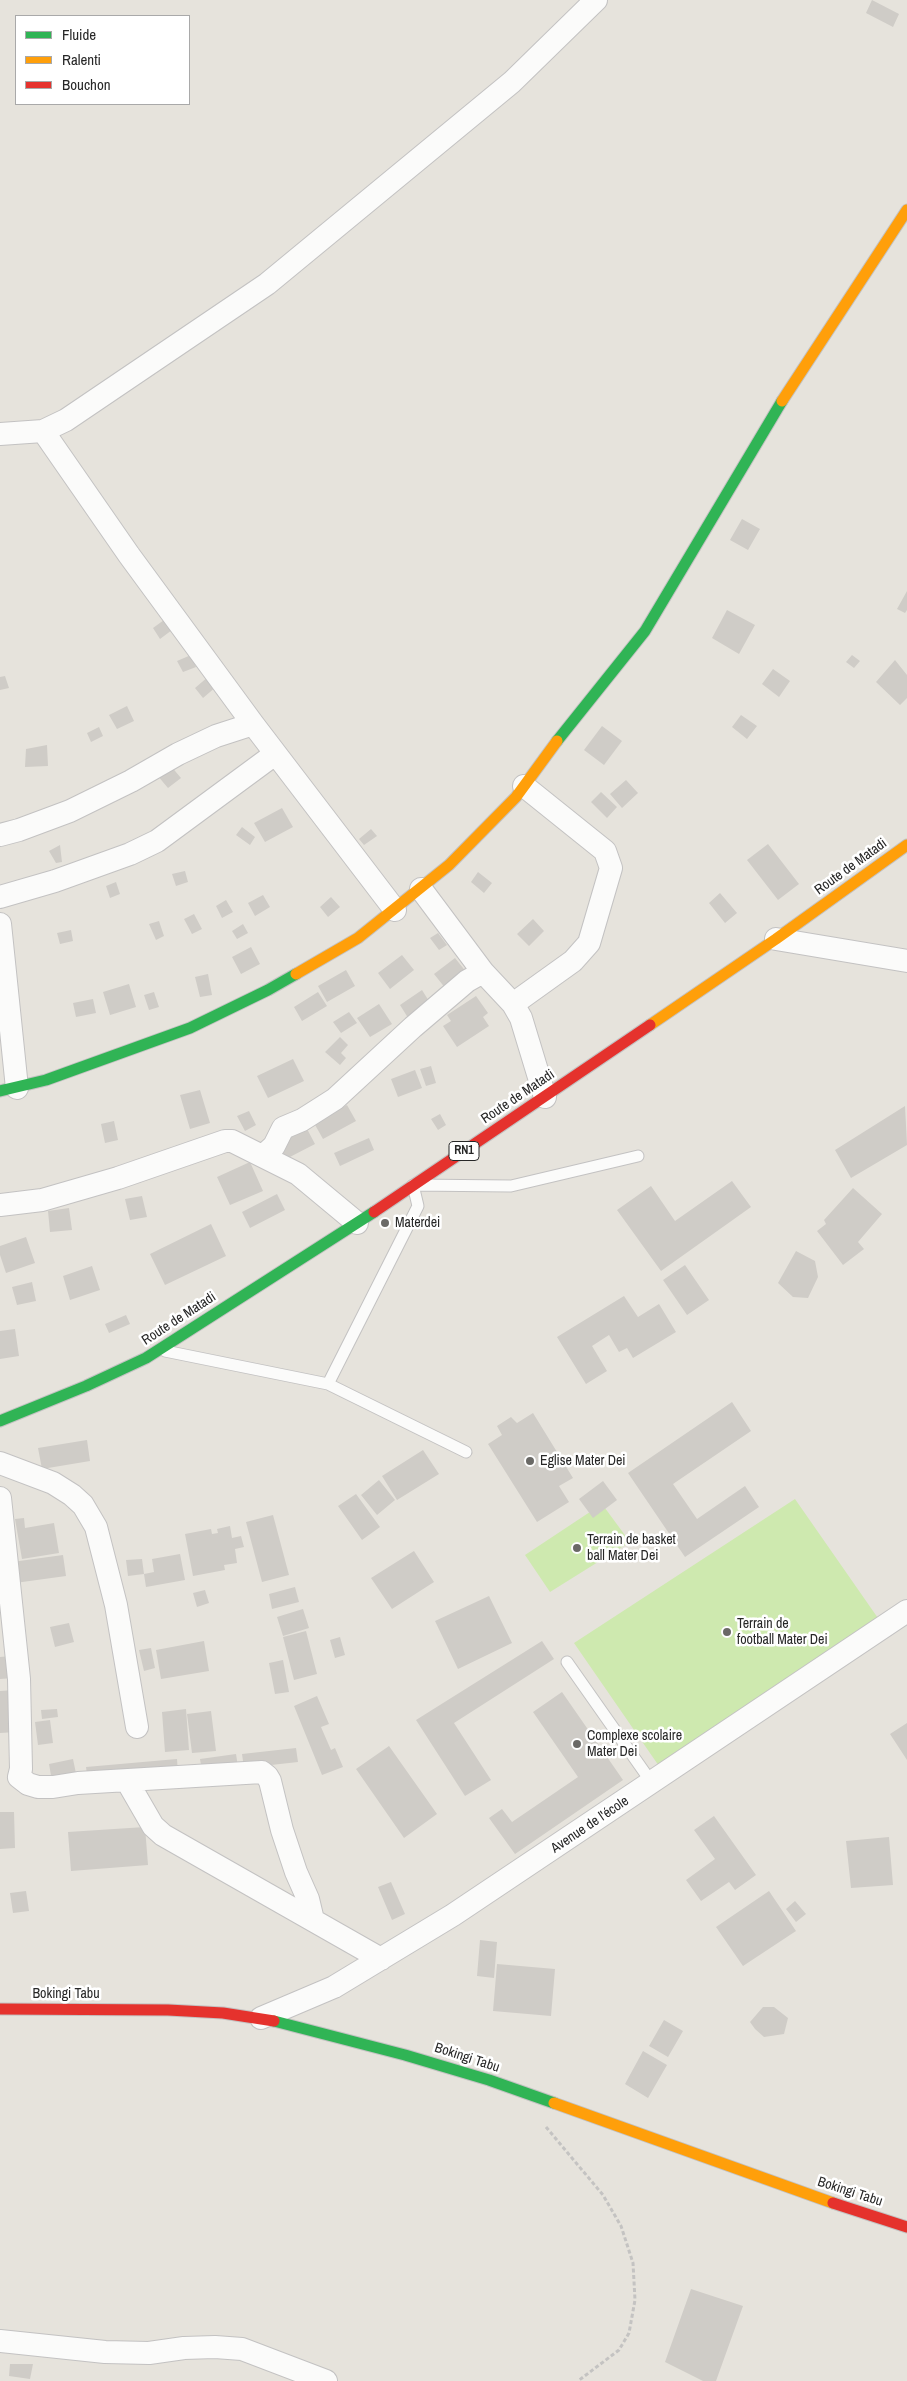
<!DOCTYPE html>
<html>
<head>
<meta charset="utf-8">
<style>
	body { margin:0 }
	#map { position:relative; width:907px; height:2381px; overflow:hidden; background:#e6e3dc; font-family:"Archivo Narrow",sans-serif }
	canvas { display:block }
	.legend { position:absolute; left:15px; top:15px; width:175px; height:90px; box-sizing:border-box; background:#fff; border:1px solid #a9a9a9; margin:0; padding:6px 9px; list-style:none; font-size:15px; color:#272727 }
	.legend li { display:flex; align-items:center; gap:10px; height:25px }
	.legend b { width:25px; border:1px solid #a9a9a9 }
</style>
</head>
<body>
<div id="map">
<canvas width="907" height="2381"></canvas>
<ul class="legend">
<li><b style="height:6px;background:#30b455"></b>Fluide</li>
<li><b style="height:6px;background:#ff9f0a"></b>Ralenti</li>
<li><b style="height:6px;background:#e5322d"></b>Bouchon</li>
</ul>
</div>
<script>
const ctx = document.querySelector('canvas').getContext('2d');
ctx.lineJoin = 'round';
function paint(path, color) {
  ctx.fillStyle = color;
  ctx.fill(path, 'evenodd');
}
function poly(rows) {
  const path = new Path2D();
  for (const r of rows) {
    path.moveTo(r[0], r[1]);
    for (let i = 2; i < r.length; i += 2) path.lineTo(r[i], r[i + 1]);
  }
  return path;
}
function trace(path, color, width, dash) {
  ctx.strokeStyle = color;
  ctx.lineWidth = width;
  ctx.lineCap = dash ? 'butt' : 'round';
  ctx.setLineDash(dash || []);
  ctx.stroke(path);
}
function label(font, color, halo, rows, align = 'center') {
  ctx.font = font + ' "Archivo Narrow",sans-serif';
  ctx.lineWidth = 5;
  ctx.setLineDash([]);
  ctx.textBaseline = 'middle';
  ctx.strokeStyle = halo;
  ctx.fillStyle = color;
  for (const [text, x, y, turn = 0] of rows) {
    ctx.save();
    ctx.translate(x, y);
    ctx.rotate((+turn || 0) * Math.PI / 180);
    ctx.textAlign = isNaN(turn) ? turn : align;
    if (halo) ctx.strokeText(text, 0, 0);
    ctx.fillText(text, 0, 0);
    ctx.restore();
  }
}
paint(poly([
	[795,1499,880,1621,661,1769,574,1643],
	[602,1504,630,1542,550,1592,525,1555]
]), '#cee9af');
paint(poly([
	[872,0,899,14,893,27,866,13],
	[742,519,760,529,748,550,730,540],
	[907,591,907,610,905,613,897,609],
	[727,610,755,625,739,654,712,638],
	[164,620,172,630,160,639,153,628],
	[191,655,196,667,183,672,177,661],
	[852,655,860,661,854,668,846,662],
	[895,660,907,675,907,698,900,705,876,682],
	[773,669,790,681,779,697,762,684],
	[5,676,9,688,0,690,0,677],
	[209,676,217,686,203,698,195,688],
	[127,706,134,721,117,729,109,715],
	[741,715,757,726,747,739,732,727],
	[602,726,622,741,604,765,584,750],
	[99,727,103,736,91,742,87,733],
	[47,745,48,766,25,767,26,749],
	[170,765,181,778,168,788,157,775],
	[626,780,638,793,622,808,610,794],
	[601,792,617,807,607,818,591,802],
	[282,808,293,827,265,842,254,823],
	[242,827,255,837,250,845,236,835],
	[371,829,377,836,364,845,359,839],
	[768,844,799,884,778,900,747,860],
	[60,845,62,862,56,863,49,851],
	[185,871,188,882,176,886,172,874],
	[478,872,492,883,484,893,471,882],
	[116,882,120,894,110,898,106,886],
	[720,893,737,913,725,923,709,903],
	[263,895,270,907,255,916,248,903],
	[331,897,340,907,328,917,320,907],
	[226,900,233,912,222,918,216,906],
	[194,914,202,929,192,934,184,919],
	[533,919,544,931,529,946,517,934],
	[159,921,164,936,156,940,149,924],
	[243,924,248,933,237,939,232,931],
	[71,930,73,941,60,944,57,933],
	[438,933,447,945,439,950,430,938],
	[251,947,260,964,241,974,232,957],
	[402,955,414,970,390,989,378,973],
	[455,958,467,973,446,989,434,974],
	[346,970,355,986,327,1002,318,986],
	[208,974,212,995,200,997,195,977],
	[129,984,136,1007,110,1015,103,992],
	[422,990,432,1006,410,1021,400,1005],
	[154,992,159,1007,149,1010,144,995],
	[318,992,327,1006,302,1021,294,1007],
	[476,996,488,1013,483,1017,489,1026,457,1047,443,1026,451,1021,447,1015],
	[93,999,96,1013,76,1017,73,1003],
	[379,1004,392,1024,370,1037,357,1018],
	[349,1012,357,1023,341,1033,333,1022],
	[340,1037,348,1045,341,1053,346,1058,340,1065,325,1052],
	[293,1059,304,1081,268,1098,257,1076],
	[431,1066,436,1083,426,1086,420,1069],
	[415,1070,422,1088,398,1097,391,1079],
	[200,1090,210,1123,190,1129,180,1095],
	[347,1105,356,1121,323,1139,314,1123],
	[905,1106,907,1145,851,1178,835,1150],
	[249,1111,256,1125,245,1131,237,1116],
	[440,1114,446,1125,438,1130,431,1119],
	[114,1121,118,1140,105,1143,101,1124],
	[306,1127,315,1144,286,1159,277,1142],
	[369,1138,374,1150,340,1166,334,1153],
	[250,1162,263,1191,230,1205,217,1177],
	[732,1181,751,1207,661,1271,617,1210,651,1186,675,1221],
	[853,1188,882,1214,858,1242,864,1249,843,1265,817,1231,826,1224,824,1220],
	[277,1194,285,1210,250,1228,242,1212],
	[142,1196,147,1217,130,1220,125,1199],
	[69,1208,72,1230,50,1232,48,1211],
	[211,1224,226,1256,165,1285,150,1254],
	[26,1237,35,1263,6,1273,0,1255,0,1246],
	[796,1251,815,1261,818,1277,808,1298,793,1297,778,1283],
	[685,1265,709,1300,687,1315,663,1280],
	[92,1266,100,1290,70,1300,63,1276],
	[32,1282,36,1301,17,1305,12,1287],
	[624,1296,638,1317,659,1304,676,1332,633,1358,627,1348,619,1352,609,1335,592,1346,607,1371,586,1384,557,1337],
	[126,1315,130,1324,109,1333,105,1324],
	[15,1329,19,1356,0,1359,0,1331],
	[732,1402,751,1431,673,1484,697,1519,745,1486,759,1507,685,1557,628,1473],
	[533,1413,573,1478,559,1486,569,1502,537,1522,488,1444,502,1435,497,1426,511,1417,517,1423],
	[87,1440,90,1461,42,1469,38,1448],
	[423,1450,439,1474,397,1500,382,1476],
	[379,1480,395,1500,377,1515,361,1495],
	[603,1481,617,1500,593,1518,579,1499],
	[356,1494,380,1527,362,1540,338,1506],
	[273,1515,289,1575,262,1582,246,1522],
	[24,1518,25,1528,54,1523,59,1553,22,1559,15,1519],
	[230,1526,232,1538,241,1536,244,1547,235,1549,237,1563,224,1565,225,1570,193,1576,185,1534,211,1529,212,1534,218,1533,217,1529],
	[414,1551,434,1582,392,1609,371,1578],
	[180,1554,185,1580,146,1587,144,1574,154,1572,152,1559],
	[63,1555,66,1576,15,1583,12,1562],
	[142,1559,144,1574,128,1576,126,1560],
	[295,1587,299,1602,272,1609,269,1594],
	[205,1590,209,1603,197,1607,193,1593],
	[489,1596,512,1643,458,1669,435,1621],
	[303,1609,309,1628,283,1636,277,1617],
	[69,1623,74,1642,55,1647,50,1627],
	[306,1631,317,1674,294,1680,283,1637],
	[340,1637,345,1655,335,1658,330,1640],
	[204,1641,209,1671,161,1679,156,1650],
	[542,1641,554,1659,454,1723,491,1780,465,1796,416,1720],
	[151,1648,155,1668,144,1671,139,1650],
	[11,1656,13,1678,0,1679,0,1657],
	[283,1660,289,1692,275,1694,269,1663],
	[14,1690,16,1732,0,1733,0,1691],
	[562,1692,623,1780,515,1854,489,1818,502,1809,512,1822,578,1777,533,1712],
	[317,1696,329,1724,321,1727,331,1750,335,1748,343,1767,322,1775,294,1706],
	[57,1709,58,1717,42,1719,41,1710],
	[186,1709,189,1750,165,1752,162,1712],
	[211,1711,216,1751,192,1753,187,1714],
	[50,1720,53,1743,38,1745,35,1722],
	[907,1723,907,1760,890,1734],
	[389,1746,437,1814,404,1838,356,1769],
	[296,1748,298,1762,244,1768,242,1754],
	[236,1754,238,1767,202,1771,200,1759],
	[73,1759,78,1783,53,1787,49,1764],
	[177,1759,178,1773,88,1781,86,1767],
	[0,1812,14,1812,15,1848,0,1849],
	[714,1816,756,1875,735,1890,729,1882,701,1901,686,1880,715,1859,694,1830],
	[145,1827,148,1865,71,1871,68,1832],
	[889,1837,893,1885,851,1888,846,1841],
	[391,1882,405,1914,392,1920,378,1887],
	[26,1891,29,1911,13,1913,10,1893],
	[769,1891,796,1931,743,1966,716,1927],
	[795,1901,806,1914,796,1922,786,1909],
	[480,1940,497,1942,494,1978,477,1976],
	[497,1964,555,1969,551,2016,493,2011],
	[763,2007,774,2007,788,2018,784,2034,764,2037,755,2029,750,2022],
	[664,2020,683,2031,668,2057,649,2046],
	[643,2051,667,2065,648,2098,625,2084],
	[691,2289,743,2306,716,2381,703,2381,665,2362],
	[10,2364,33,2364,30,2379,9,2376]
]), '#cfccc7');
const lane = poly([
	[165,1351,328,1384],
	[466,1452,328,1384,418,1206,413,1185,511,1186,638,1156],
	[567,1662,652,1783]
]);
const street = poly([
	[43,431,129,555,253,724,395,910],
	[0,434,43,431,66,420,267,284,512,82,596,0],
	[0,835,19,830,70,811,131,781,178,754,216,736,253,724],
	[421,889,483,972],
	[0,897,55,881,130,854,157,841,275,754],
	[0,924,17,1088],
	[776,939,907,961],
	[513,1004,573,961,589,943,611,868,605,851,524,786],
	[263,1156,274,1146,283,1128,302,1120,335,1099,413,1027,467,981,483,972,513,1004,521,1018,545,1097],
	[0,1205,42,1200,118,1178,225,1141,232,1141,298,1174,357,1223],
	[0,1463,53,1483,72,1495,83,1505,96,1527,116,1605,137,1727],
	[0,1498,19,1679,21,1769,19,1777,28,1784,38,1787,53,1787,78,1783,262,1772,267,1776,270,1781,282,1830,296,1872,308,1899,313,1920],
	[127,1781,153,1826,163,1835,381,1959],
	[261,2018,334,1987,453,1915,907,1611],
	[0,2341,105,2352,149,2353,184,2348,215,2347,242,2349,326,2381]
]);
const fast = poly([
	[557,741,645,631,782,401],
	[0,1091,46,1080,190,1028,268,990,296,974],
	[0,1421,86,1386,146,1358,374,1212],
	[274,2021,405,2055,489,2080,554,2103]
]);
const slow = poly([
	[782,401,907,210],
	[296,974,358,938,449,865,516,797,557,741],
	[650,1025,776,939,907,845],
	[554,2103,833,2203]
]);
const jam = poly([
	[374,1212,650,1025],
	[0,2009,168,2010,223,2013,274,2021],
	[833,2203,907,2227]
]);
trace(lane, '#c3c2c2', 13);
trace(street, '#c3c2c2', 24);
trace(fast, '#c3c2c2', 13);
trace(slow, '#c3c2c2', 13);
trace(jam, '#c3c2c2', 13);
trace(poly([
	[546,2127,603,2195,621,2226,633,2263,635,2300,629,2333,619,2350,578,2381]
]), '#c4c3c2', 3, [4, 2.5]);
trace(lane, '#fbfbfa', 11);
trace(street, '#fbfbfa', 22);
trace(fast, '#30b455', 11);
trace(slow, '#ff9f0a', 11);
trace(jam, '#e5322d', 11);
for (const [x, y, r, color] of [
	[385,1223,5,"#6a6966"],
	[530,1461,5,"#6a6966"],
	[577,1548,5,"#6a6966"],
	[727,1632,5,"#6a6966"],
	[577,1744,5,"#6a6966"]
]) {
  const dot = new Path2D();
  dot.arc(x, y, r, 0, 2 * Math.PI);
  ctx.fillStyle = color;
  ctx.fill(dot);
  trace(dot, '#fff', 2);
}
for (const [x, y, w] of [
	[464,1151,30]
]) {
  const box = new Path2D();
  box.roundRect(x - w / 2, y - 9.5, w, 19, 4);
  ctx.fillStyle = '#fff';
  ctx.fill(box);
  trace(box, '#272727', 1);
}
label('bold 12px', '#272727', null, [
	["RN1",464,1151]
]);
label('14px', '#272727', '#fff', [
	["Route de Matadi",851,867,-36],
	["Route de Matadi",518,1097,-34],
	["Route de Matadi",179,1319,-33],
	["Avenue de l'école",590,1825,-34],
	["Bokingi Tabu",66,1994],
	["Bokingi Tabu",467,2058,18],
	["Bokingi Tabu",850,2192,18]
]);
label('14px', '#272727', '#fff', [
	["Materdei",395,1223],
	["Eglise Mater Dei",540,1461],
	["Terrain de basket",587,1540],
	["ball Mater Dei",587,1556],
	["Terrain de",737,1624],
	["football Mater Dei",737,1640],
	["Complexe scolaire",587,1736],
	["Mater Dei",587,1752]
], 'left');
</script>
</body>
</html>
